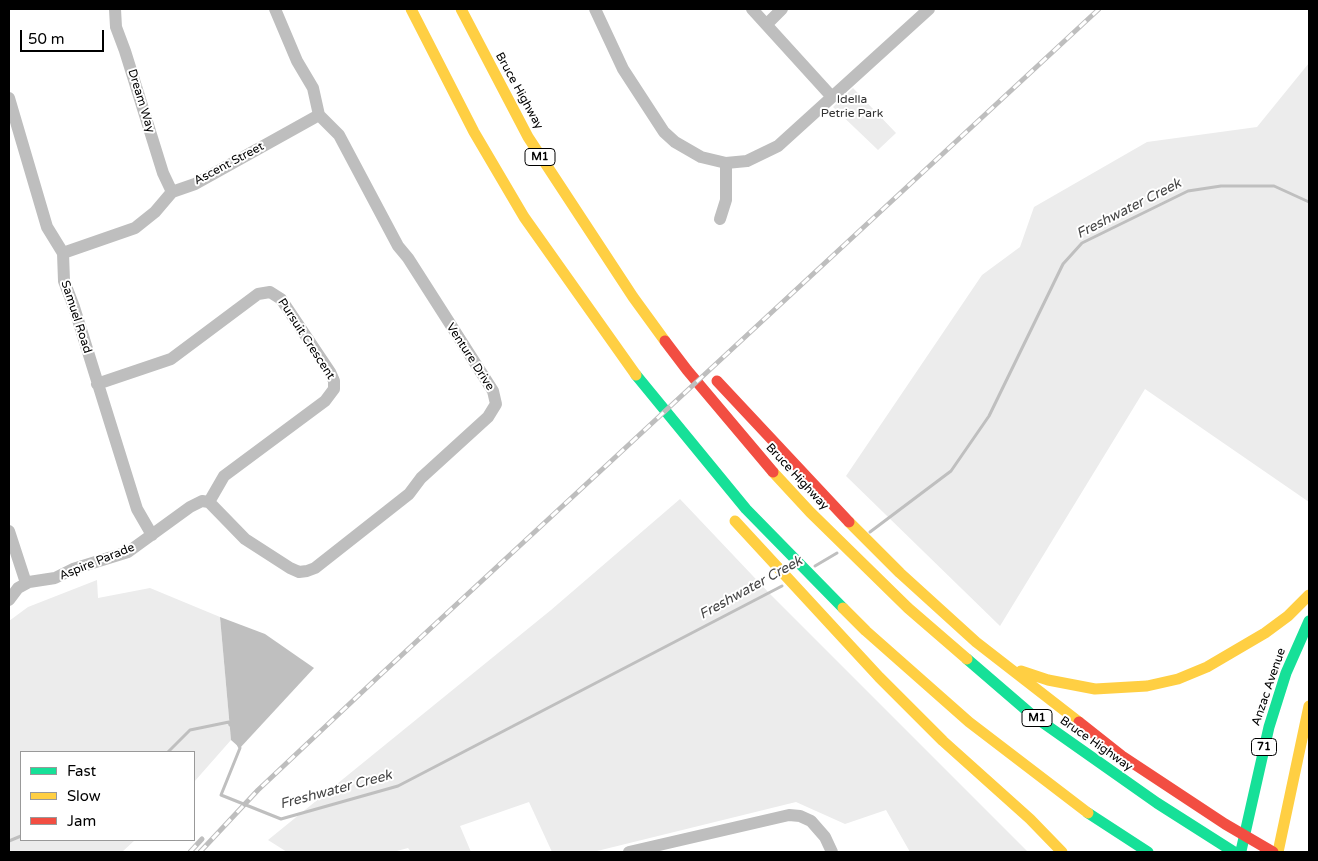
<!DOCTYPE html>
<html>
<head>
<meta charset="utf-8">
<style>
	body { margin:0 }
	#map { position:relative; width:1318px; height:861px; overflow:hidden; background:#fff; font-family:"Varela Round",sans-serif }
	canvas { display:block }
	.frame { position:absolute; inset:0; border:10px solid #000; pointer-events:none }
	.legend { position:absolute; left:20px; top:751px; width:175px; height:90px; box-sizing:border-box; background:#fff; border:1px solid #999; margin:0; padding:6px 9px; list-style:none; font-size:15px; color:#000 }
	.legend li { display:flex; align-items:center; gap:10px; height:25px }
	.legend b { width:25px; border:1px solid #999 }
	.scale { position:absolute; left:20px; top:30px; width:84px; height:22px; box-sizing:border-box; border:2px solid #000; border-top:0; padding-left:6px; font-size:15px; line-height:18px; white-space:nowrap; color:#000; -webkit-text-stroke:4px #fff; paint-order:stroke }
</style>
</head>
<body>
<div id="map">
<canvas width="1318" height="861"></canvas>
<div class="frame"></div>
<ul class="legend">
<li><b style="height:6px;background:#16e098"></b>Fast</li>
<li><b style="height:6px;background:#ffcf43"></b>Slow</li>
<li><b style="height:6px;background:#f24e42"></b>Jam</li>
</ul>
<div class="scale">50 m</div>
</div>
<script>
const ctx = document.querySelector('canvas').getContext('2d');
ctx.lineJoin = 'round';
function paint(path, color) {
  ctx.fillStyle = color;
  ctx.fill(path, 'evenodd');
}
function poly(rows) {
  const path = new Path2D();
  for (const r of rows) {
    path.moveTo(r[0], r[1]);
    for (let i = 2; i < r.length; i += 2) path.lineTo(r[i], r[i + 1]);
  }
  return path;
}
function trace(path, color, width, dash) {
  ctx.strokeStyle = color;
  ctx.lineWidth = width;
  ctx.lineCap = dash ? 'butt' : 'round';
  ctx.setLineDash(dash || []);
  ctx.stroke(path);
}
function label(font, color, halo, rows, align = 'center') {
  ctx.font = font + ' "Varela Round",sans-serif';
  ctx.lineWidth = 4;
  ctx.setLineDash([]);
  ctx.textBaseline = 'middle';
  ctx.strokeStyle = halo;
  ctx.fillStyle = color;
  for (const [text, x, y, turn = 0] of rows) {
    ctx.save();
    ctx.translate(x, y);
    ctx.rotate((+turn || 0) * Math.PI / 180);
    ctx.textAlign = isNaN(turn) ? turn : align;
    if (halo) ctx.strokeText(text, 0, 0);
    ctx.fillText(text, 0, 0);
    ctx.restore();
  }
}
paint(poly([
	[1309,63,1309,502,1145,389,1000,626,846,476,982,275,1020,247,1034,207,1147,142,1257,127],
	[853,88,896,133,878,150,833,107],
	[680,499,770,594,1028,852,910,852,886,810,845,824,796,802,593,852,552,852,529,802,460,826,471,852,411,852,408,848,393,852,287,852,268,840,551,610],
	[97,580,98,598,150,588,220,617,231,740,194,782,194,752,21,752,21,840,135,840,122,852,9,852,9,621,28,607]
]), '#ececec');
paint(poly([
	[220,617,265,634,314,668,240,748,231,740]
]), '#bfbfbf');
trace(poly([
	[870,532,951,471,989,416,1063,264,1082,243,1188,191,1221,186,1274,186,1309,202],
	[815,566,837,553],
	[238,744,240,748,221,795,281,819,398,786,782,586],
	[168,752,190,730,229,722,230,725],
	[9,841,21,836]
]), '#bfbfbf', 3);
trace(poly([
	[115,9,116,27,125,51,163,173,172,192],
	[595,9,623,69,664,132,675,142,701,157,726,163,747,161,778,146,929,9],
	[752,9,832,97],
	[767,24,782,9],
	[9,98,47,227,63,253,64,281,74,307,137,509,152,535],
	[720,219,726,200,726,163],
	[63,253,135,228,155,212,172,192,195,184,319,115],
	[97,384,171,359,258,294,270,292,281,299,330,372,334,381,334,389,325,401,224,476,209,502],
	[209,502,245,539,290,568,299,572,307,571,315,568,409,494,421,478,488,417,496,404,493,391,408,258,398,246,339,135,319,115,313,88,297,61,275,9],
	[9,531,26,583],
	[9,600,18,588,29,582,55,578,73,569,128,552,190,507,202,501,209,502],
	[629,852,789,815,800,816,811,821,825,837,832,852]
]), '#bebebe', 12);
trace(poly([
	[636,375,746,509,843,608],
	[967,659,1032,715,1157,803,1234,852],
	[1088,813,1148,852],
	[1241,851,1269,727,1286,673,1309,621]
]), '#16e098', 11);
trace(poly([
	[411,9,474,132,524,217,636,375],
	[461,9,528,137,633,297,665,341],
	[773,472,810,512,908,608,967,659],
	[735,521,879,677,943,741,1030,819,1062,852],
	[849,522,900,573,976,642,1079,722],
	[843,608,866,631,969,722,1088,813],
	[1021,671,1048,680,1095,689,1147,686,1178,679,1207,667,1265,633,1288,616,1309,595],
	[1278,852,1309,706]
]), '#ffcf43', 11);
trace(poly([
	[665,341,687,370,773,472],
	[717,381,849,522],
	[1079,722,1122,756,1225,824,1273,852]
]), '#f24e42', 11);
const rail = poly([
	[190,852,202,839],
	[200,852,258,790,377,678,1099,9]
]);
trace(rail, '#bebebe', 5);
trace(rail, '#fff', 3, [9]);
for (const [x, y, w] of [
	[540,157,30],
	[1037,718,30],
	[1264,747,25]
]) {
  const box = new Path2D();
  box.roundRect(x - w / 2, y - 8.5, w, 17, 4);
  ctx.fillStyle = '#fff';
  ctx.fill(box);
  trace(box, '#000', 1);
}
label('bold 11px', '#000', null, [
	["M1",540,157],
	["M1",1037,718],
	["71",1264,747]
]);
label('12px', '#000', '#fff', [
	["Bruce Highway",519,91,61],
	["Dream Way",141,101,73],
	["Ascent Street",229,164,-28],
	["Samuel Road",76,317,72],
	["Pursuit Crescent",306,339,57],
	["Venture Drive",470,357,57],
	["Bruce Highway",797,477,47],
	["Aspire Parade",97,562,-22],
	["Anzac Avenue",1269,687,-71],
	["Bruce Highway",1096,744,35]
]);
label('12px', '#333', '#fff', [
	["Idella",852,100],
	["Petrie Park",852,114]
]);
label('italic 14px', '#444', '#fff', [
	["Freshwater Creek",1129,209,-27],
	["Freshwater Creek",751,588,-29],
	["Freshwater Creek",336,790,-15]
]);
</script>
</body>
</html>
